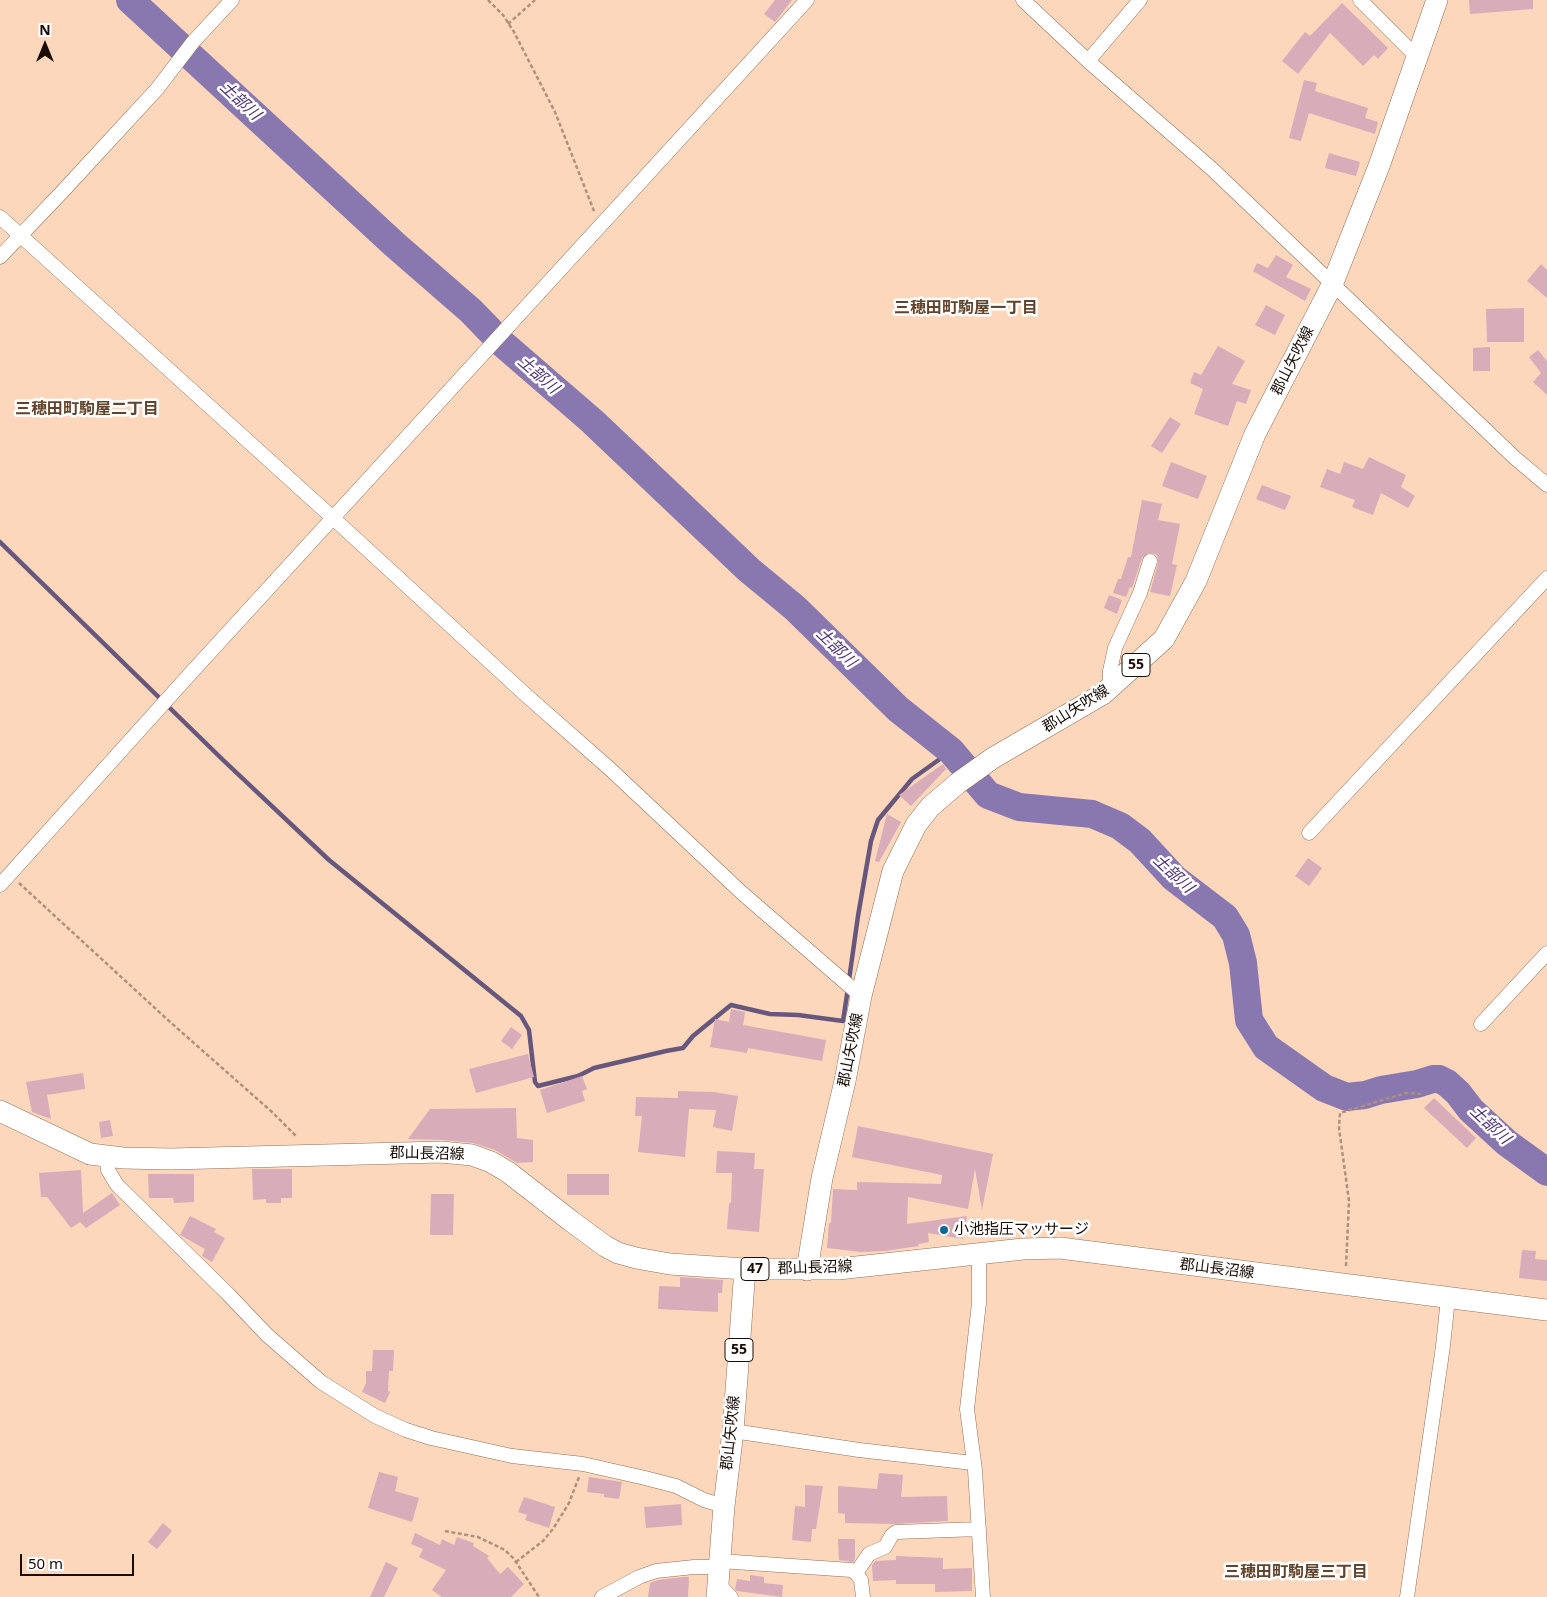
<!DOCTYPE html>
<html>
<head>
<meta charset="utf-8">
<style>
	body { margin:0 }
	#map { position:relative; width:1547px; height:1597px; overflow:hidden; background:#fcd7bc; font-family:"Noto Sans",sans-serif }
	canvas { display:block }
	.north { position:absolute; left:20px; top:20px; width:50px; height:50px; -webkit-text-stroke:4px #fff; paint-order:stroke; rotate:0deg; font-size:14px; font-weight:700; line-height:20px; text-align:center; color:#180c04 }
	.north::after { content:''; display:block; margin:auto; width:18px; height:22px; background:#180c04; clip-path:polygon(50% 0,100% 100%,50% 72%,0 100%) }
	.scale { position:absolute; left:20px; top:1554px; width:114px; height:22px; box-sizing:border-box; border:2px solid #180c04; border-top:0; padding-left:6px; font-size:15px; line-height:18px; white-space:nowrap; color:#180c04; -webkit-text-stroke:4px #fff; paint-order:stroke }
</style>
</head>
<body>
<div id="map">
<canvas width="1547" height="1597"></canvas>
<div class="north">N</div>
<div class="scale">50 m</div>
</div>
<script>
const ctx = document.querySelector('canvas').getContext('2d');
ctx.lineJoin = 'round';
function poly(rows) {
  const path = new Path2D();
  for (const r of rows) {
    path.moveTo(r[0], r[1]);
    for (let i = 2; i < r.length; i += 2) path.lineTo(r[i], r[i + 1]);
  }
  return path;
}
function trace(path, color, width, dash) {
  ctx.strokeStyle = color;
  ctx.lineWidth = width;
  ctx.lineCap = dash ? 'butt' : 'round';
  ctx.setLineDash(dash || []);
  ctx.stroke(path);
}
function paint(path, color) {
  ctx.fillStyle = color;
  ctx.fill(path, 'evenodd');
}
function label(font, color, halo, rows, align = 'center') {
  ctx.font = font + ' "Noto Sans","Noto Sans JP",sans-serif';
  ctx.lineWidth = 5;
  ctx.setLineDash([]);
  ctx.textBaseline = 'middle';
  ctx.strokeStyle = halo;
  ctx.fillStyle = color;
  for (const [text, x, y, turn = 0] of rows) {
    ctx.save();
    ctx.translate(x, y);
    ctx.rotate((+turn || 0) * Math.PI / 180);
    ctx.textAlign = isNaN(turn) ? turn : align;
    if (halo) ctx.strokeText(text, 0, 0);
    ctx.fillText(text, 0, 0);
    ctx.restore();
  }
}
trace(poly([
	[0,542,222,759,329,860,521,1016,529,1030,535,1082,538,1086,578,1076,594,1068,666,1051,683,1048,693,1036,731,1005,770,1014,798,1015,843,1021,848,988],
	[849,980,858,916,871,841,878,820,912,779,951,751]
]), '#67577c', 4.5);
trace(poly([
	[130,0,394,244,471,311,503,344,592,421,749,570,795,608,898,709,951,751,988,795,1019,807,1092,814,1120,826,1140,841,1174,878,1225,917,1236,935,1243,963,1249,1020,1266,1047,1324,1088,1347,1097,1365,1095,1381,1090,1417,1084,1433,1079,1439,1079,1447,1083,1458,1093,1471,1110,1507,1143,1547,1172]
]), '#8977af', 28);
paint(poly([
	[775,0,792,0,775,22,764,14],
	[1469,0,1533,0,1533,9,1470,14],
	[1342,3,1388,48,1378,59,1374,55,1363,66,1330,33,1298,74,1282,61,1305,32,1310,36],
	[1304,80,1317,83,1315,91,1368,108,1365,118,1378,122,1375,134,1309,113,1301,141,1289,138],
	[1329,153,1360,162,1356,176,1325,168],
	[1276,255,1293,265,1286,277,1311,289,1305,301,1253,271,1257,263,1268,268],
	[1541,264,1547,270,1547,298,1527,281],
	[1266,305,1285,315,1275,335,1255,325],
	[1524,308,1524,342,1487,342,1486,309],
	[1218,346,1245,361,1232,384,1251,390,1246,404,1237,401,1228,426,1194,414,1203,389,1190,383,1194,372,1201,375],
	[1490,347,1490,371,1473,371,1473,348],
	[1538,350,1547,361,1547,395,1533,382,1541,373,1529,357],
	[1170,417,1181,424,1162,453,1151,446],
	[1369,457,1406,475,1401,487,1415,496,1408,508,1381,493,1373,515,1352,507,1355,500,1320,487,1327,469,1340,474,1344,462,1363,469],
	[1171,462,1207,476,1198,499,1162,486],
	[1262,485,1291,496,1285,510,1256,499],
	[1142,500,1162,504,1158,520,1180,524,1172,564,1177,565,1170,596,1150,592,1158,563,1157,555,1152,553,1148,553,1142,558,1132,588,1130,587,1126,597,1113,593,1118,579,1121,579,1128,557,1131,557],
	[1109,595,1122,600,1117,614,1104,608],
	[943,764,946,769,911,806,899,795],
	[887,814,901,822,879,862,875,861],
	[1308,858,1322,868,1309,886,1295,876],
	[731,1009,745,1012,743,1025,826,1040,822,1061,748,1048,747,1053,710,1047,715,1019,729,1022],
	[511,1027,522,1035,512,1049,501,1041],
	[528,1054,534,1077,476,1093,469,1069],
	[83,1073,85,1089,47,1095,51,1119,32,1112,26,1082],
	[582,1076,587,1089,582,1091,585,1101,547,1113,540,1090],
	[678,1091,714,1092,738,1096,732,1131,713,1127,716,1110,689,1109,685,1157,638,1152,642,1116,635,1116,636,1097,678,1098],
	[1434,1098,1476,1138,1467,1148,1424,1108],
	[516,1108,517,1138,533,1140,533,1162,517,1163,495,1150,473,1143,442,1140,408,1139,430,1109],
	[110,1120,113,1136,101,1138,99,1122],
	[858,1126,993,1154,982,1210,975,1169,968,1209,908,1197,907,1224,967,1216,963,1239,928,1233,929,1242,918,1244,919,1246,885,1251,861,1252,827,1248,829,1223,831,1223,833,1189,857,1190,857,1182,941,1184,942,1175,852,1157],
	[717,1151,755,1153,754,1169,764,1169,759,1232,727,1229,729,1203,731,1203,732,1173,716,1173],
	[252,1169,292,1169,292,1198,281,1198,281,1203,266,1203,266,1199,253,1200],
	[81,1170,83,1213,112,1193,120,1205,86,1228,80,1222,71,1228,47,1197,41,1197,39,1173],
	[148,1174,194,1174,194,1202,174,1203,173,1198,149,1198],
	[567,1174,609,1174,609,1195,567,1195],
	[431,1194,454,1194,453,1235,430,1235],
	[190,1216,216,1229,214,1232,225,1238,212,1262,202,1256,205,1249,180,1235],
	[1522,1250,1536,1251,1535,1259,1547,1260,1547,1281,1519,1278],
	[680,1277,723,1280,722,1293,718,1293,718,1312,658,1309,659,1286,680,1287],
	[373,1350,394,1350,393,1371,389,1371,388,1391,390,1392,385,1403,362,1392,366,1383,366,1371,372,1371],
	[379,1472,398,1477,395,1491,419,1498,412,1522,368,1508],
	[879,1473,903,1475,901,1497,947,1496,948,1521,894,1524,845,1523,845,1514,838,1513,838,1486,877,1489],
	[589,1477,622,1482,619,1499,604,1497,604,1494,587,1492],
	[805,1485,823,1486,816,1529,812,1529,811,1542,792,1540,795,1506,805,1507],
	[524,1497,555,1507,549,1528,525,1520,527,1515,518,1512],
	[681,1504,682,1525,646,1528,644,1507],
	[163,1523,172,1531,157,1549,148,1542],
	[415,1533,440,1545,442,1539,454,1545,457,1537,474,1543,473,1546,489,1556,487,1558,500,1574,508,1567,524,1584,511,1597,442,1597,432,1590,446,1570,419,1557,423,1549,411,1544],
	[838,1539,855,1539,855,1559,853,1562,839,1560],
	[896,1556,943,1558,943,1569,972,1568,972,1591,935,1592,935,1584,896,1584,896,1580,873,1581,872,1565,875,1561,896,1560],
	[386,1562,398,1568,384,1597,370,1597],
	[750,1575,764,1577,764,1583,783,1585,782,1597,737,1591,735,1589,737,1579,750,1581],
	[683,1577,689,1577,688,1597,648,1597,650,1583,658,1580]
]), '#d9acba');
const minor = poly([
	[1023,0,1088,61,1212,169,1515,458,1547,485],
	[1360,0,1417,57],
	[1088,61,1140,0],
	[0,217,333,518,527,696,610,769,742,893,861,996],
	[0,257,62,192,157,89,193,42,232,0],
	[1113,686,1110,678,1110,671,1115,648,1140,593,1150,561],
	[1309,833,1547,578],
	[0,885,190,674,807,0],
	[1481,1024,1547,953],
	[106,1156,108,1170,117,1185,228,1294,267,1335,321,1382,375,1416,406,1430,431,1438,512,1456,583,1464,645,1478,676,1486,704,1500,724,1506],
	[979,1254,979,1303,967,1409,975,1470,983,1597],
	[733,1431,859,1450,973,1463],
	[720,1561,851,1570,856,1573,861,1580,863,1597],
	[856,1573,869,1554,885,1547,892,1535,896,1532,979,1529],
	[718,1584,731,1597],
	[602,1597,639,1577,656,1571,694,1567,719,1567],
	[1407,1597,1443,1346,1448,1298]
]);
const primary = poly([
	[0,1111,90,1154,123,1158,171,1159,441,1152,472,1155,491,1162,508,1172,571,1221,605,1246,618,1253,636,1258,670,1264,745,1269,838,1269,1023,1249,1060,1248,1547,1310],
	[807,1270,822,1178,845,1081,861,996,893,871,916,825,930,807,958,783,993,758,1103,694,1164,639,1196,581,1255,434,1332,285,1379,166,1437,0],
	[717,1597,724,1506,733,1431,745,1269]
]);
trace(minor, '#906f57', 15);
trace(primary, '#906f57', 22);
trace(poly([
	[488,0,503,15,514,32,555,112,594,211],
	[508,24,535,0],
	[19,883,169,1021,272,1112,297,1137],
	[1346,1266,1349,1201,1339,1128,1340,1113,1406,1093,1421,1094],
	[445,1531,478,1537,505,1550,514,1559,539,1597],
	[516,1562,543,1541,553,1529,569,1503,579,1477]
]), '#ae917d', 2.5, [4, 2.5]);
trace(minor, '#fff', 14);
trace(primary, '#fff', 21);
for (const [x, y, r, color] of [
	[944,1230,5,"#0b6998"]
]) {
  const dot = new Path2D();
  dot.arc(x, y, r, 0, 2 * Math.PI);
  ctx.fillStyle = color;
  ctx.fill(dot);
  trace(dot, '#fff', 2);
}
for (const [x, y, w] of [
	[1136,665,28],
	[755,1269,28],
	[739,1350,28]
]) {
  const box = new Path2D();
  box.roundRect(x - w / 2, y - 11.5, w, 23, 4);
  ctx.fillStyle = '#fff';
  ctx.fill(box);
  trace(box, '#180c04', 1);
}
label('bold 14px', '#180c04', null, [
	["55",1136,665],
	["47",755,1269],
	["55",739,1350]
]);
label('15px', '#180c04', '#fff', [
	["郡山矢吹線",1293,361,-63],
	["郡山矢吹線",1076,709,-32],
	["郡山矢吹線",851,1050,-79],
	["郡山長沼線",427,1154,1],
	["郡山長沼線",815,1268,-2],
	["郡山長沼線",1217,1269,7],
	["郡山矢吹線",731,1433,-84]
]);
label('15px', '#180c04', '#fff', [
	["小池指圧マッサージ",954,1230]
], 'left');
label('italic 16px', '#4e327a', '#fff', [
	["土部川",240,101,43],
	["土部川",538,375,41],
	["土部川",836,648,44],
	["土部川",1173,874,43],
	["土部川",1490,1125,43]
]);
label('bold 16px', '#62442c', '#fff', [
	["三穂田町駒屋一丁目",966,308],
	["三穂田町駒屋二丁目",87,409],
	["三穂田町駒屋三丁目",1296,1572]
]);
</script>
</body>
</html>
